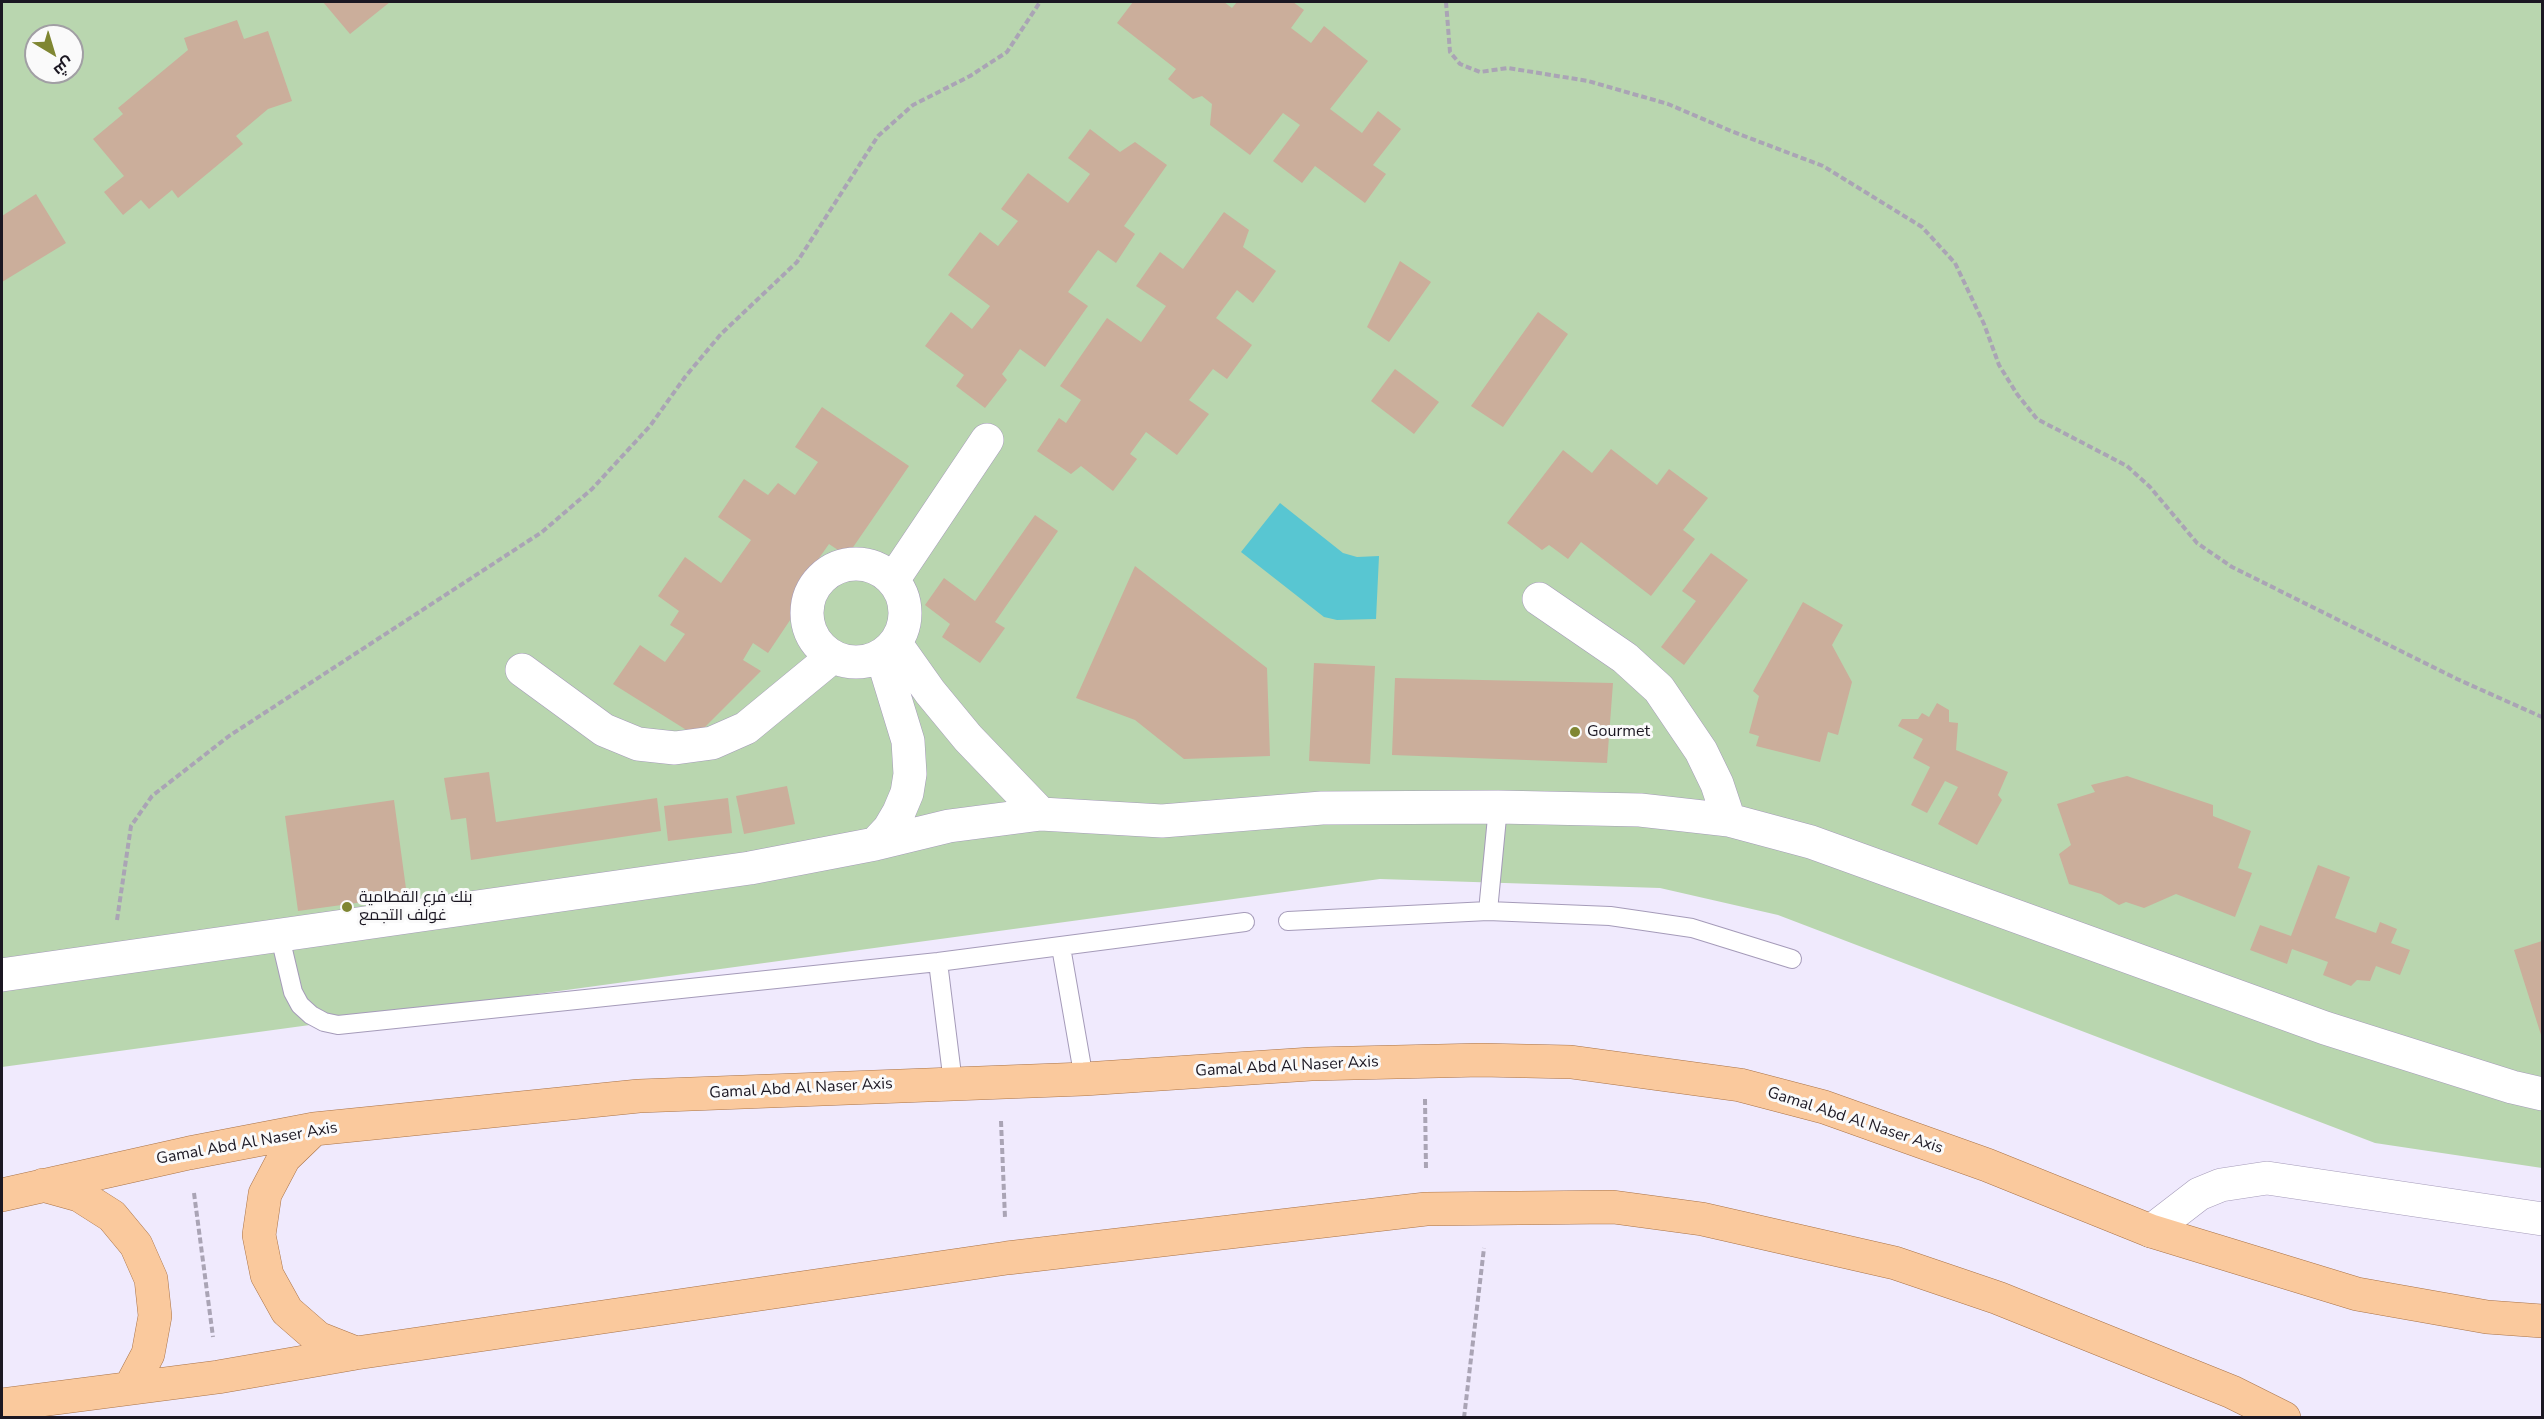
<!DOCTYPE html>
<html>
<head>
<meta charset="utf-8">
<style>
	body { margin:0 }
	#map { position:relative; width:2544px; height:1419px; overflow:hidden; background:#f0eafd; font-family:"Nunito Sans",Cairo,sans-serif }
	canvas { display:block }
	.frame { position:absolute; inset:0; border:3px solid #1b1722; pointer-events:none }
	.north { position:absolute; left:24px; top:24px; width:60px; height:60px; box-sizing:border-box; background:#fafafa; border:2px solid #a19fa4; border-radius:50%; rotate:142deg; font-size:16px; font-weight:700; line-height:24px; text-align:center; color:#1b1722 }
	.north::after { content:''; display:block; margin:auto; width:21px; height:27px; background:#7f8632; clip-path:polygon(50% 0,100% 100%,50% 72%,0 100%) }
</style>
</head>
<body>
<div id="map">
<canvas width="2544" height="1419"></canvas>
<div class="frame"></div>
<div class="north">ش</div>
</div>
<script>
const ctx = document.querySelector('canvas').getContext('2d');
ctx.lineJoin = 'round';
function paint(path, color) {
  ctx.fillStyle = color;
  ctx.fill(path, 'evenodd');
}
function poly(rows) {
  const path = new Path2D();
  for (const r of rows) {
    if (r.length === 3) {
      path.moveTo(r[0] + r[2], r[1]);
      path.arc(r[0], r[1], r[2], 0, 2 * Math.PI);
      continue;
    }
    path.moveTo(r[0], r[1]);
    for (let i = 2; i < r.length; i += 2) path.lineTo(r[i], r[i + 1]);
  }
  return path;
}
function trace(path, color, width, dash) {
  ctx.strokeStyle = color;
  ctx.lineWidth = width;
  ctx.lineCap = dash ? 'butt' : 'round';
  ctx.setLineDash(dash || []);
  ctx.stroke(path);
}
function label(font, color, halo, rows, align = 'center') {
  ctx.font = font + ' "Nunito Sans",Cairo,sans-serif';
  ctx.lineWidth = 6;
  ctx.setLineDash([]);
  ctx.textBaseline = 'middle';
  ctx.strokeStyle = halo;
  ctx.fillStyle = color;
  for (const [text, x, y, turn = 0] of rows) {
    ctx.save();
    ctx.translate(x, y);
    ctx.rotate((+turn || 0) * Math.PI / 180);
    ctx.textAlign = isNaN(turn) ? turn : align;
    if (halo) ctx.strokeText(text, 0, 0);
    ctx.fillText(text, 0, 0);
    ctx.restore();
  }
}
paint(poly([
	[2,2,2542,2,2542,1168,2375,1143,1778,915,1660,888,1380,879,2,1067],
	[36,36,72,36,72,72,36,72]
]), '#b9d6af');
paint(poly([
	[1280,503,1343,553,1357,557,1379,556,1376,619,1337,620,1324,617,1241,552]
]), '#58c6d2');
paint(poly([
	[323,2,390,2,350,34],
	[1133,2,1224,2,1232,8,1237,2,1293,2,1304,10,1291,28,1311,43,1324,26,1368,61,1330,109,1362,133,1378,111,1401,129,1373,165,1386,174,1365,203,1315,166,1302,183,1273,161,1300,125,1283,113,1250,155,1210,125,1212,104,1202,96,1193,99,1168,79,1176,69,1117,23],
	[237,20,244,39,268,31,292,101,268,109,236,136,243,144,178,198,172,190,149,209,141,200,123,215,104,192,124,176,93,139,123,114,118,108,188,50,184,38],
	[1090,129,1120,152,1135,142,1167,165,1124,226,1135,234,1116,263,1098,250,1068,292,1088,306,1045,367,1020,349,1002,374,1007,380,985,408,956,386,964,375,925,346,951,312,972,329,990,306,948,275,980,232,998,246,1018,221,1001,209,1028,173,1068,203,1090,174,1068,158],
	[36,194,66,243,2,282,2,216],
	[1224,212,1249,230,1243,247,1276,271,1253,303,1237,290,1216,318,1252,345,1227,379,1213,369,1189,400,1209,414,1177,455,1146,432,1130,454,1137,459,1113,491,1081,466,1071,474,1037,451,1059,418,1066,423,1081,400,1060,386,1107,318,1141,342,1166,306,1136,286,1160,252,1183,269],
	[1400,261,1431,282,1389,342,1367,327],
	[1538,312,1568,334,1503,427,1471,406],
	[1395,369,1439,402,1414,434,1371,401],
	[822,407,909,466,847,556,829,544,817,561,825,568,768,653,753,643,743,660,761,671,696,736,613,684,640,645,665,662,685,634,670,625,679,611,658,596,685,557,721,583,751,540,718,517,744,479,768,495,778,483,795,495,818,462,795,447],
	[1611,449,1657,485,1669,469,1708,498,1683,530,1695,539,1651,596,1581,542,1568,559,1549,545,1542,550,1507,523,1563,450,1592,473],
	[1035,515,1058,531,995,622,1005,628,980,663,942,637,950,624,925,605,944,578,975,601],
	[1711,553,1748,580,1684,665,1661,647,1696,601,1682,591],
	[1135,566,1267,668,1270,756,1184,759,1135,720,1076,698],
	[1803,602,1843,625,1832,645,1852,682,1838,735,1828,732,1820,762,1756,746,1759,736,1749,733,1759,696,1753,691],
	[1314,663,1375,666,1370,764,1309,761],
	[1395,678,1613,683,1607,763,1392,755],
	[1937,703,1949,710,1949,722,1958,723,1956,750,2008,772,1998,795,2002,800,1977,845,1938,824,1958,787,1945,781,1927,813,1911,805,1930,767,1913,758,1923,739,1898,726,1902,719,1918,719,1922,713,1929,717],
	[489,772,496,822,657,798,661,831,471,860,466,818,451,820,444,778],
	[2127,776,2213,805,2213,816,2251,831,2238,868,2252,873,2235,917,2176,894,2144,908,2126,902,2119,905,2101,894,2069,884,2059,854,2071,845,2057,804,2095,792,2091,785],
	[787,786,795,824,744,834,736,796],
	[728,798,732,833,668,841,664,806],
	[394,800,407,896,298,911,285,816],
	[2318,865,2350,877,2335,918,2376,933,2380,922,2397,929,2391,943,2410,950,2400,975,2376,966,2370,981,2357,980,2351,986,2323,975,2328,962,2292,949,2287,964,2250,950,2260,925,2291,936],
	[2542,941,2542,1038,2514,950]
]), '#cbae9b');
const lane = poly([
	[1488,911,1498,807],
	[1288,921,1488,911,1610,916,1692,928,1792,959],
	[280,937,293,992,300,1005,311,1015,324,1022,338,1025,938,962,1245,922],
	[1061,947,1084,1079],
	[938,962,953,1083]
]);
const street = poly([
	[856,613,49],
	[893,580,987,440],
	[1539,599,1625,658,1659,689,1701,751,1717,784,1729,820],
	[896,644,930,692,968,738,1041,814],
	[522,670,604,730,638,744,675,748,712,743,746,728,831,658],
	[875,844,889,829,899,812,907,793,910,774,908,741,882,656],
	[2,975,750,868,875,844,949,826,1041,814,1162,821,1322,808,1498,807,1640,810,1729,820,1811,842,2325,1028,2512,1087,2542,1094],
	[2151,1231,2199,1194,2221,1185,2267,1178,2542,1219]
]);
const primary = poly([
	[314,1129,284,1158,265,1194,259,1235,267,1275,287,1311,318,1338,356,1353],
	[43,1185,79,1195,112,1216,136,1245,151,1279,155,1316,148,1354,130,1388],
	[2,1195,189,1153,314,1129,639,1096,1084,1079,1311,1064,1481,1060,1571,1062,1740,1085,1824,1107,1987,1165,2151,1231,2357,1294,2487,1317,2542,1321],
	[2,1405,218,1377,356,1353,1007,1258,1426,1209,1613,1207,1702,1219,1895,1263,1998,1298,2232,1392,2284,1418]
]);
trace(lane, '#a59bb9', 20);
trace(street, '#a59bb9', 34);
trace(primary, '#a97348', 34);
trace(poly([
	[1446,2,1450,52,1460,64,1480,72,1508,68,1588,81,1668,104,1731,131,1823,166,1922,227,1955,263,1984,324,1999,365,2017,394,2037,419,2127,466,2150,487,2197,543,2232,567,2457,679,2542,717],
	[117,920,131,826,152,796,229,736,542,532,592,489,650,426,685,377,721,334,797,262,878,136,913,105,970,76,1007,52,1040,2],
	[1425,1099,1426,1169],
	[1001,1121,1005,1218],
	[194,1193,213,1337],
	[1464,1418,1484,1248]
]), '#aaa4b5', 4, [6, 3]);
trace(lane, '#fff', 18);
trace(street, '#fff', 33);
trace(primary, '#fac99d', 33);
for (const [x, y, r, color] of [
	[1575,732,6,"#7f8632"],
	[347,907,6,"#7f8632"]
]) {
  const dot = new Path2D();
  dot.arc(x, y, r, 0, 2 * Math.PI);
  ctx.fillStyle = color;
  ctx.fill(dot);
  trace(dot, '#fafafa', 2);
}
label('16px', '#1b1722', '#fafafa', [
	["Gourmet",1587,732],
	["بنك فرع القطامية",359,898],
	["غولف التجمع",359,916]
], 'left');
label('16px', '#1b1722', '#fafafa', [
	["Gamal Abd Al Naser Axis",1287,1067,-3],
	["Gamal Abd Al Naser Axis",801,1089,-3],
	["Gamal Abd Al Naser Axis",1855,1121,18],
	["Gamal Abd Al Naser Axis",247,1144,-10]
]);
</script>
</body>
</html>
